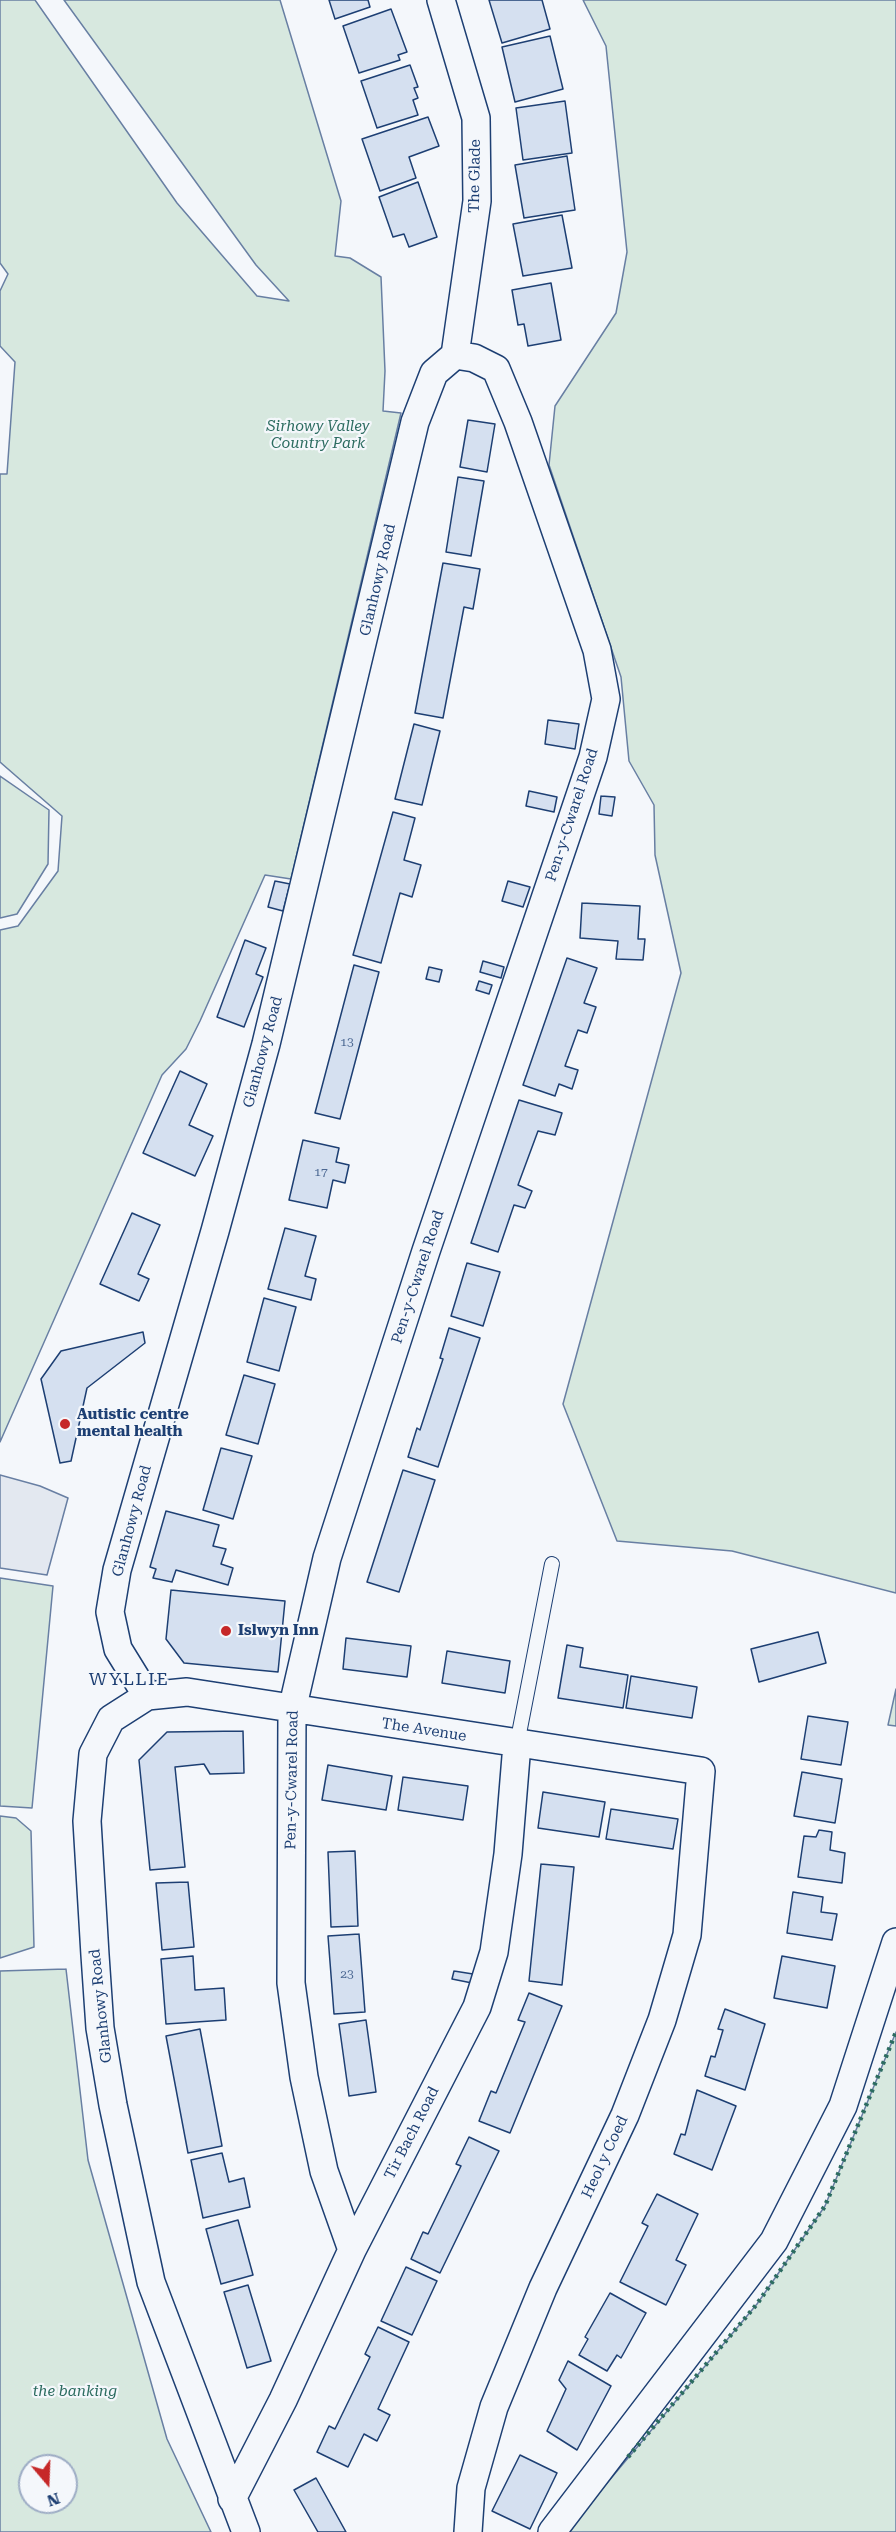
<!DOCTYPE html>
<html>
<head>
<meta charset="utf-8">
<style>
	body { margin:0 }
	#map { position:relative; width:896px; height:2532px; overflow:hidden; background:#f4f7fb; font-family:"Roboto Serif",serif }
	canvas { display:block }
	.north { position:absolute; left:18px; top:2454px; width:60px; height:60px; box-sizing:border-box; background:#f4f7fb; border:2px solid #9eadc5; border-radius:50%; rotate:161deg; font-size:16px; font-weight:700; line-height:24px; text-align:center; color:#1d3f73 }
	.north::after { content:''; display:block; margin:auto; width:21px; height:27px; background:#c62828; clip-path:polygon(50% 0,100% 100%,50% 72%,0 100%) }
</style>
</head>
<body>
<div id="map">
<canvas width="896" height="2532"></canvas>
<div class="north">N</div>
</div>
<script>
const ctx = document.querySelector('canvas').getContext('2d');
ctx.lineJoin = 'round';
function paint(path, color) {
  ctx.fillStyle = color;
  ctx.fill(path, 'evenodd');
}
function poly(rows) {
  const path = new Path2D();
  for (const r of rows) {
    path.moveTo(r[0], r[1]);
    for (let i = 2; i < r.length; i += 2) path.lineTo(r[i], r[i + 1]);
  }
  return path;
}
function trace(path, color, width, dash) {
  ctx.strokeStyle = color;
  ctx.lineWidth = width;
  ctx.lineCap = dash ? 'butt' : 'round';
  ctx.setLineDash(dash || []);
  ctx.stroke(path);
}
function label(font, color, halo, rows, align = 'center') {
  ctx.font = font + ' "Roboto Serif",serif';
  ctx.lineWidth = 4.5;
  ctx.setLineDash([]);
  ctx.textBaseline = 'middle';
  ctx.strokeStyle = halo;
  ctx.fillStyle = color;
  for (const [text, x, y, turn = 0] of rows) {
    ctx.save();
    ctx.translate(x, y);
    ctx.rotate((+turn || 0) * Math.PI / 180);
    ctx.textAlign = isNaN(turn) ? turn : align;
    if (halo) ctx.strokeText(text, 0, 0);
    ctx.fillText(text, 0, 0);
    ctx.restore();
  }
}
const green = poly([
	[0,0,35,0,177,203,257,296,289,301,256,265,64,0,280,0,341,201,335,256,350,258,381,277,385,371,383,411,401,413,291,879,265,875,200,1021,186,1049,162,1075,158,1084,0,1442,0,930,18,926,58,871,62,816,0,762,0,474,7,474,15,362,0,346,0,291,8,274,0,263,0,0],
	[583,0,896,0,896,1593,732,1551,617,1541,563,1404,681,973,655,855,654,805,629,761,621,677,549,465,555,406,616,313,627,252,606,46,583,0],
	[0,776,49,810,48,864,17,914,0,918,0,776],
	[0,1578,53,1586,32,1808,0,1806,0,1578],
	[896,1689,896,1726,888,1725,896,1689],
	[0,1816,16,1818,31,1831,34,1947,0,1958,0,1816],
	[66,1969,88,2160,167,2439,211,2532,0,2532,0,1971,66,1969],
	[30,2466,66,2466,66,2502,30,2502,30,2466],
	[896,2032,896,2532,566,2532,757,2304,825,2206,896,2032]
]);
paint(green, '#d7e8df');
trace(green, '#687fa3', 1.5);
const parking = poly([
	[0,1475,40,1486,68,1498,47,1575,0,1568,0,1475]
]);
paint(parking, '#e3e8f0');
trace(parking, '#687fa3', 1.5);
const building = poly([
	[329,0,368,0,370,7,335,19,329,0],
	[489,0,542,0,550,29,502,43,489,0],
	[391,9,407,52,398,55,400,60,359,73,343,26,391,9],
	[550,36,563,89,515,102,502,47,550,36],
	[410,65,418,87,414,88,418,98,413,100,418,115,377,128,361,81,410,65],
	[565,101,572,153,523,160,516,108,565,101],
	[428,117,439,146,409,157,416,178,380,191,362,139,428,117],
	[567,156,575,210,524,218,515,165,567,156],
	[418,182,437,237,409,247,404,234,393,237,379,197,418,182],
	[562,215,572,268,523,276,513,224,562,215],
	[551,283,561,340,528,346,524,324,518,325,512,290,551,283],
	[468,420,495,424,487,472,460,467,468,420],
	[458,477,484,481,471,556,446,552,458,477],
	[443,563,480,569,473,609,464,607,443,718,415,713,443,563],
	[548,720,579,724,575,749,545,744,548,720],
	[414,724,440,731,422,805,395,799,414,724],
	[529,791,557,797,554,812,526,806,529,791],
	[601,796,615,797,612,816,599,814,601,796],
	[393,812,415,818,404,860,421,865,412,897,400,893,381,963,353,955,393,812],
	[275,881,290,884,283,911,268,907,275,881],
	[508,881,530,887,523,907,502,901,508,881],
	[582,903,640,906,638,939,645,939,643,960,616,959,618,941,580,938,582,903],
	[245,940,266,948,256,974,263,977,244,1027,217,1017,245,940],
	[567,958,597,968,584,1003,596,1007,587,1033,578,1030,565,1066,578,1070,572,1089,559,1084,555,1096,523,1085,567,958],
	[483,961,504,967,501,978,480,972,483,961],
	[354,965,379,972,340,1119,315,1113,354,965],
	[429,967,442,970,439,982,426,979,429,967],
	[479,981,492,985,489,994,476,990,479,981],
	[180,1071,207,1084,189,1125,213,1136,195,1176,143,1153,180,1071],
	[519,1100,562,1113,555,1135,538,1131,518,1185,532,1191,525,1208,514,1205,498,1252,471,1243,519,1100],
	[303,1140,339,1148,336,1162,349,1165,345,1183,333,1180,327,1208,289,1200,303,1140],
	[132,1213,160,1225,138,1274,149,1279,139,1301,100,1284,132,1213],
	[285,1228,316,1236,305,1276,316,1279,311,1300,268,1289,285,1228],
	[467,1263,500,1272,483,1326,451,1316,467,1263],
	[264,1298,296,1307,279,1371,247,1362,264,1298],
	[449,1328,480,1338,438,1467,408,1457,417,1428,420,1430,443,1359,440,1358,449,1328],
	[143,1332,145,1343,87,1388,71,1461,60,1463,41,1379,61,1351,143,1332],
	[244,1375,275,1384,258,1444,226,1435,244,1375],
	[221,1448,252,1456,233,1519,203,1510,221,1448],
	[403,1470,435,1480,399,1592,367,1582,403,1470],
	[166,1511,219,1525,213,1546,226,1549,221,1564,233,1568,228,1585,176,1570,172,1582,153,1578,156,1569,150,1567,166,1511],
	[171,1590,285,1601,278,1672,184,1663,166,1639,171,1590],
	[818,1632,826,1663,759,1682,751,1649,818,1632],
	[346,1638,411,1646,407,1677,343,1669,346,1638],
	[567,1645,583,1648,580,1667,628,1675,623,1708,558,1698,567,1645],
	[447,1651,510,1661,505,1693,442,1683,447,1651],
	[631,1676,697,1687,692,1718,626,1708,631,1676],
	[808,1716,848,1722,841,1765,801,1759,808,1716],
	[243,1731,244,1773,210,1774,204,1764,175,1767,185,1867,150,1870,139,1760,167,1732,243,1731],
	[328,1765,392,1776,386,1810,322,1800,328,1765],
	[802,1772,842,1779,835,1823,794,1816,802,1772],
	[403,1777,468,1786,463,1820,398,1810,403,1777],
	[543,1792,605,1802,599,1837,538,1828,543,1792],
	[611,1809,678,1819,673,1849,606,1839,611,1809],
	[819,1830,832,1832,830,1850,845,1853,842,1883,798,1877,804,1836,816,1837,819,1830],
	[355,1851,358,1926,331,1927,328,1852,355,1851],
	[541,1864,574,1867,562,1985,529,1981,541,1864],
	[188,1882,194,1947,162,1950,156,1883,188,1882],
	[793,1892,823,1897,821,1912,837,1914,832,1940,787,1933,793,1892],
	[359,1934,365,2012,334,2014,328,1936,359,1934],
	[193,1956,195,1990,224,1988,226,2020,166,2024,161,1959,193,1956],
	[782,1956,835,1966,827,2008,774,1998,782,1956],
	[454,1971,473,1974,472,1983,452,1979,454,1971],
	[529,1993,562,2006,510,2133,479,2121,491,2091,496,2093,525,2022,518,2020,529,1993],
	[725,2009,765,2024,745,2090,705,2076,711,2056,715,2057,723,2030,718,2029,725,2009],
	[366,2020,376,2092,349,2096,339,2024,366,2020],
	[200,2029,222,2146,188,2153,166,2036,200,2029],
	[697,2090,736,2106,712,2170,674,2154,681,2134,685,2135,697,2090],
	[469,2137,499,2151,440,2273,411,2259,423,2232,428,2234,461,2166,456,2164,469,2137],
	[222,2153,229,2182,244,2178,250,2207,203,2218,191,2160,222,2153],
	[657,2194,698,2214,676,2260,686,2265,666,2305,620,2282,648,2226,642,2223,657,2194],
	[238,2220,253,2275,221,2284,206,2229,238,2220],
	[406,2267,437,2281,412,2335,381,2321,406,2267],
	[248,2285,271,2361,247,2368,224,2292,248,2285],
	[610,2293,646,2313,621,2358,617,2355,607,2371,579,2355,588,2339,585,2337,610,2293],
	[378,2327,409,2342,378,2409,390,2415,377,2441,364,2434,348,2467,317,2452,329,2426,335,2429,370,2357,365,2354,378,2327],
	[568,2361,611,2386,577,2450,547,2431,566,2389,559,2380,568,2361],
	[520,2455,557,2473,530,2529,492,2511,520,2455],
	[316,2478,346,2532,318,2532,294,2490,316,2478]
]);
paint(building, '#d5e0f0');
trace(building, '#1d3f73', 1.5);
const lane = poly([
	[517,1744,552,1564]
]);
const street = poly([
	[441,0,476,118,477,201,455,355],
	[147,1696,187,1692,701,1771,687,1935,662,2020,625,2115,543,2288,494,2407,471,2488,468,2532],
	[352,2250,324,2171,304,2077,291,1983,292,1710,327,1558,426,1251,593,757,606,699,597,650,518,422,496,369,474,358,455,355],
	[232,2499,283,2400,352,2250,477,2007,494,1952,508,1854,517,1744],
	[246,2532,151,2282,113,2105,100,2028,95,1955,87,1821,93,1754,111,1719,147,1696,118,1649,110,1612,117,1570,215,1231,266,1044,415,422,434,373,455,355],
	[552,2532,774,2241,843,2106,896,1942]
]);
trace(lane, '#1d3f73', 16);
trace(street, '#1d3f73', 30);
trace(lane, '#f4f7fb', 14);
trace(street, '#f4f7fb', 27);
trace(poly([
	[628,2457,757,2304,825,2206,896,2032]
]), '#2c6c60', 4.5, [3, 4.5]);
for (const [x, y, r, color] of [
	[65,1424,6,"#c62828"],
	[226,1631,6,"#c62828"]
]) {
  const dot = new Path2D();
  dot.arc(x, y, r, 0, 2 * Math.PI);
  ctx.fillStyle = color;
  ctx.fill(dot);
  trace(dot, '#f4f7fb', 2);
}
label('12px', '#4b6792', null, [
	["13",347,1042],
	["17",321,1172],
	["23",347,1974]
]);
label('15px', '#1d3f73', '#f4f7fb', [
	["The Glade",475,176,-89],
	["Glanhowy Road",378,580,-77],
	["Pen-y-Cwarel Road",572,815,-72],
	["Glanhowy Road",263,1052,-75],
	["Pen-y-Cwarel Road",418,1277,-72],
	["Glanhowy Road",132,1521,-75],
	["The Avenue",424,1730,9],
	["Pen-y-Cwarel Road",292,1780,-89],
	["Glanhowy Road",101,2006,-96],
	["Tir Bach Road",412,2133,-63],
	["Heol y Coed",605,2157,-65]
]);
label('italic 15px', '#2c6c60', '#f4f7fb', [
	["Sirhowy Valley",318,427],
	["Country Park",318,444],
	["the banking",75,2392]
]);
label('bold 15px', '#1d3f73', '#f4f7fb', [
	["Autistic centre",77,1415],
	["mental health",77,1432],
	["Islwyn Inn",238,1631]
], 'left');
ctx.letterSpacing = '1.5px';
label('18px', '#1d3f73', '#f4f7fb', [
	["WYLLIE",129,1680]
]);
ctx.letterSpacing = '0px';
</script>
</body>
</html>
